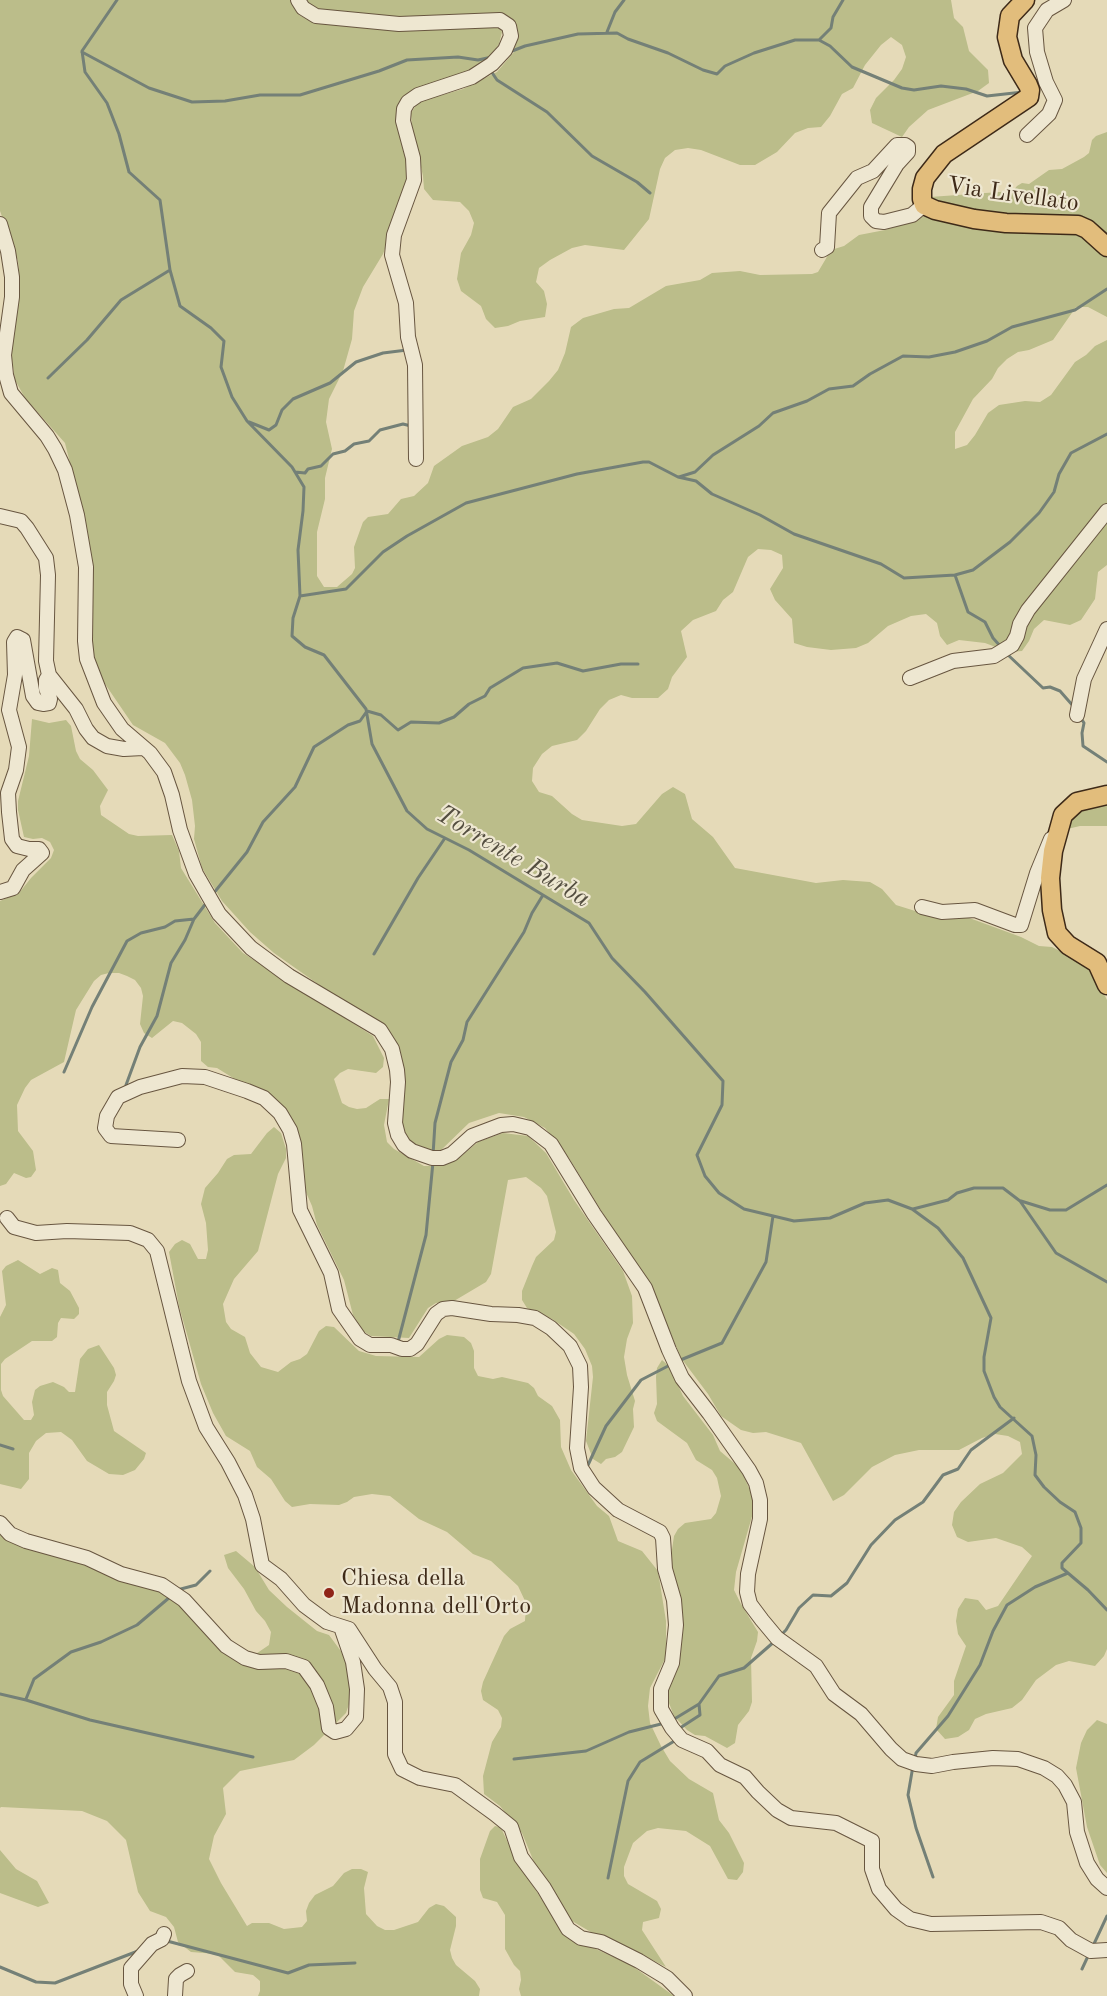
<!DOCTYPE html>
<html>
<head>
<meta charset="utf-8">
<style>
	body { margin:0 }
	canvas { display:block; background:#e5dab8 }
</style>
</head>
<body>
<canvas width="1107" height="1996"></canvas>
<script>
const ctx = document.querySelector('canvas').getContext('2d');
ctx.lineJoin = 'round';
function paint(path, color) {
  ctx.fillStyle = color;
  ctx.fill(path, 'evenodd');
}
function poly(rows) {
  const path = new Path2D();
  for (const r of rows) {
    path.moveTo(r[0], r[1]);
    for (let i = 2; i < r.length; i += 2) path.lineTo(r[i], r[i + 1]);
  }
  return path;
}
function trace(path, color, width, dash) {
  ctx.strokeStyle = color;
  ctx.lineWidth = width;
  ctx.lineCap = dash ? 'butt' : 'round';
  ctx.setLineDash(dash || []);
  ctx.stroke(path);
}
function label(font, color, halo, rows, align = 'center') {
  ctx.font = font + ' "Old Standard TT",serif';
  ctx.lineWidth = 4.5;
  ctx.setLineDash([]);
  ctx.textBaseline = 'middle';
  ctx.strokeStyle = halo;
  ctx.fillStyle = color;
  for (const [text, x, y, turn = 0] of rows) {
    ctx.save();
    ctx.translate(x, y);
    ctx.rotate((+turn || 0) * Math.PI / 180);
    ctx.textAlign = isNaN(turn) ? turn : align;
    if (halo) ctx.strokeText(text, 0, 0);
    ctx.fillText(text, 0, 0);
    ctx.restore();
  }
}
paint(poly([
	[0,0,292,0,299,15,310,21,369,25,499,25,502,32,499,44,489,59,470,73,407,96,410,180,383,254,363,287,354,311,352,339,343,371,329,399,326,422,332,449,325,478,325,499,317,532,317,576,324,587,337,587,352,574,355,568,354,547,363,522,368,517,388,514,401,499,414,496,428,483,434,466,462,446,488,437,498,429,513,407,531,399,549,381,558,370,565,353,571,327,583,318,614,309,629,308,666,286,700,280,712,273,740,271,760,275,812,274,818,272,831,250,844,246,859,235,885,230,908,223,919,217,933,215,1073,229,1107,255,1107,317,1088,307,1076,307,1053,340,1029,350,1018,352,1007,359,998,368,992,379,973,399,955,432,955,449,967,445,975,435,988,413,999,405,1025,401,1040,402,1051,395,1075,362,1086,355,1095,346,1107,340,1107,565,1098,572,1095,599,1081,620,1070,625,1044,620,1034,629,1029,641,1022,651,1009,652,985,643,959,640,947,645,940,636,937,623,926,614,911,616,888,626,868,643,856,648,831,650,807,647,794,643,792,619,775,600,770,589,783,568,782,555,771,550,758,549,748,557,733,592,723,600,716,611,693,620,681,631,687,657,672,677,668,689,658,698,632,698,621,695,609,700,600,709,586,731,577,740,552,746,542,754,533,768,532,781,539,792,552,796,572,814,582,820,622,826,636,824,662,794,673,787,685,794,692,819,713,837,735,868,816,883,843,880,870,882,882,889,896,905,944,920,964,916,1021,937,1039,946,1052,947,1080,961,1094,974,1107,1000,1107,1649,1104,1656,1095,1666,1069,1661,1056,1665,1036,1680,1022,1700,1012,1708,986,1714,975,1719,969,1730,958,1737,945,1739,936,1729,938,1717,954,1695,954,1681,966,1646,958,1634,956,1621,958,1609,965,1598,978,1600,986,1610,998,1606,1032,1556,1022,1547,996,1538,968,1542,957,1537,952,1525,954,1512,961,1502,980,1484,1003,1473,1022,1454,1020,1442,1008,1436,995,1434,982,1438,959,1450,919,1450,895,1455,872,1467,844,1495,833,1501,801,1443,766,1432,753,1433,741,1430,721,1416,708,1394,681,1358,649,1281,607,1220,569,1158,545,1128,524,1117,499,1113,469,1123,438,1153,413,1146,401,1128,387,1030,366,1013,325,989,274,953,250,932,222,901,202,868,194,839,195,826,192,800,185,775,180,763,165,743,133,725,103,681,90,655,83,515,65,443,25,398,15,380,11,353,12,320,20,285,18,261,0,211],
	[306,0,951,0,954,18,963,27,969,51,988,70,989,83,978,91,928,110,909,127,902,137,872,123,870,110,876,98,894,80,902,69,906,57,902,45,891,37,881,45,865,65,853,88,842,94,830,116,821,127,808,128,795,133,777,152,755,165,740,165,701,150,688,148,675,150,665,158,660,169,649,219,624,250,585,245,572,248,550,260,539,268,536,282,544,291,547,304,545,317,520,321,508,326,495,328,486,319,481,306,461,291,457,279,461,253,471,235,474,223,469,211,460,202,433,200,424,189,423,176,412,127,411,113,418,102,463,89,497,72,514,52,516,39,515,25,506,16,474,15,430,20,323,11,310,7],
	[1107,132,1107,238,1022,219,955,207,930,197,1013,191,1017,186,1022,183,1029,184,1049,170,1062,169,1084,157,1089,153,1092,140,1096,136],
	[32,719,49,723,66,720,71,726,76,751,80,759,93,770,108,790,100,806,101,815,129,834,138,836,172,835,179,851,181,868,215,923,243,953,373,1036,384,1058,383,1067,376,1073,348,1069,340,1073,334,1079,342,1103,349,1107,357,1109,366,1108,380,1099,389,1099,384,1125,387,1142,394,1149,424,1166,433,1166,458,1159,478,1142,503,1133,528,1136,546,1153,574,1200,623,1271,632,1296,633,1323,627,1339,624,1357,627,1375,635,1401,633,1409,634,1427,622,1452,615,1457,606,1459,601,1464,593,1459,586,1441,593,1377,592,1366,585,1349,574,1334,552,1319,527,1308,522,1300,522,1291,532,1266,536,1257,554,1240,556,1232,547,1196,541,1188,526,1177,508,1180,491,1274,486,1282,454,1301,436,1303,428,1308,409,1338,371,1336,363,1331,353,1315,344,1280,317,1225,312,1206,305,1190,294,1123,285,1108,271,1095,246,1086,217,1068,208,1067,201,1061,201,1042,196,1034,182,1023,173,1021,152,1038,144,1033,140,1024,143,996,141,988,135,980,127,976,119,973,109,973,101,975,94,981,76,1010,64,1062,31,1080,25,1088,17,1105,18,1131,33,1151,36,1170,31,1177,26,1178,14,1173,6,1184,0,1186,0,901,19,893,31,878,51,858,54,850,50,842,42,838,33,839,24,837,18,810,18,801,29,756],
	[1107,803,1107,826,1080,826,1063,830,1076,811],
	[274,1127,281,1133,286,1149,286,1158,278,1174,258,1251,234,1279,223,1304,226,1322,231,1329,245,1337,250,1353,261,1367,278,1372,291,1362,300,1359,307,1354,319,1331,326,1326,334,1327,359,1351,376,1356,419,1357,439,1339,447,1335,464,1337,471,1343,474,1351,474,1368,478,1376,493,1379,502,1377,528,1383,534,1388,538,1396,552,1406,560,1420,561,1447,571,1470,597,1506,609,1516,618,1541,642,1551,658,1571,666,1621,666,1657,650,1688,648,1706,650,1723,661,1746,670,1761,689,1779,713,1793,719,1820,729,1833,744,1863,743,1872,737,1880,728,1879,710,1846,686,1831,658,1828,647,1831,633,1843,624,1867,624,1876,628,1884,657,1901,661,1909,659,1918,643,1922,642,1930,666,1967,623,1945,596,1935,572,1921,536,1867,522,1833,500,1806,484,1794,483,1776,492,1742,501,1727,502,1718,498,1710,483,1700,481,1691,483,1682,504,1636,510,1629,525,1621,526,1603,518,1586,491,1561,473,1554,447,1532,419,1519,390,1496,372,1494,354,1497,347,1502,339,1505,310,1504,292,1507,285,1501,271,1479,257,1467,250,1451,226,1436,213,1413,201,1384,179,1306,169,1252,175,1244,182,1240,190,1244,198,1259,206,1259,208,1250,206,1223,201,1204,205,1188,218,1173,227,1159,234,1155,251,1154,267,1133],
	[18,1260,40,1274,52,1268,58,1270,60,1283,70,1291,79,1308,79,1314,74,1319,61,1318,58,1323,57,1337,52,1341,32,1341,5,1359,1,1364,1,1390,3,1396,24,1420,31,1420,34,1415,32,1402,35,1390,40,1386,53,1382,64,1387,69,1392,75,1392,80,1359,88,1349,99,1345,114,1368,116,1375,114,1381,107,1392,107,1405,114,1431,146,1453,144,1459,135,1470,123,1475,109,1474,87,1461,72,1440,61,1432,46,1433,36,1441,29,1453,29,1479,21,1489,0,1484,0,1317,6,1305,2,1271,6,1266],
	[662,1360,669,1366,683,1396,713,1435,720,1451,740,1468,753,1497,755,1506,736,1572,734,1590,741,1604,758,1632,757,1641,751,1658,752,1702,749,1711,738,1725,735,1743,727,1748,705,1736,695,1735,687,1730,674,1716,667,1698,667,1688,677,1666,682,1638,680,1601,670,1563,674,1536,678,1529,685,1523,711,1519,716,1513,721,1496,717,1478,712,1470,696,1460,687,1443,657,1421,654,1413,657,1404,656,1377,657,1368],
	[0,1534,13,1543,74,1559,164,1593,179,1604,244,1662,269,1645,271,1632,265,1621,256,1611,244,1589,228,1568,224,1555,236,1551,255,1567,269,1590,287,1607,317,1631,329,1635,346,1658,351,1688,350,1701,346,1713,314,1745,294,1760,240,1771,223,1788,226,1814,214,1836,209,1859,221,1883,247,1926,252,1923,269,1923,284,1929,302,1927,307,1921,306,1911,309,1903,315,1895,333,1886,344,1873,352,1869,361,1869,368,1872,364,1888,366,1914,377,1926,385,1930,394,1930,418,1922,429,1908,436,1904,444,1906,456,1917,456,1926,450,1950,452,1958,456,1965,475,1981,480,1989,479,1996,258,1996,260,1991,260,1981,253,1975,235,1972,217,1954,191,1952,178,1942,174,1927,166,1917,150,1911,138,1892,126,1840,107,1821,82,1811,1,1807,0,1808],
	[1097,1720,1107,1724,1107,1873,1100,1865,1087,1827,1076,1768,1081,1743,1087,1730],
	[495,1826,499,1827,502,1830,516,1860,565,1935,631,1965,674,1996,521,1996,519,1989,521,1980,520,1971,514,1965,505,1949,505,1915,497,1902,483,1898,480,1890,480,1859,490,1831],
	[0,1850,16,1869,37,1881,49,1903,38,1907,0,1893]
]), '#bbbd8a');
trace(poly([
	[117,0,82,51,85,72,107,103,119,134,129,172,160,200,170,270,180,306,211,328,224,341,221,367,232,397,247,421,292,467,304,487,303,511,298,550,300,596,293,618,292,636,305,647,324,655,366,709,372,744,407,811,427,829,469,850,589,923,612,958,645,992,723,1081,722,1105,697,1155,705,1176,719,1193,744,1209,794,1221,830,1218,865,1203,888,1200,912,1209,938,1228,963,1258,991,1318,984,1357,984,1371,994,1397,1000,1407,1032,1436,1036,1455,1035,1475,1044,1487,1060,1502,1075,1512,1081,1528,1081,1543,1062,1563,1062,1568,1088,1590,1107,1610],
	[607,32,615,12,624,0],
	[819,40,830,46,852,67,902,88,914,90,941,86,966,89,987,96,1023,92],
	[82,52,149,88,192,102,225,101,260,95,300,95,379,71,407,60,458,57,478,60,492,57],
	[507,53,525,46,578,34,617,33,628,39,668,53,703,70,717,74,725,66,754,53,795,40,819,40,831,28,833,17,843,0],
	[491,71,497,80,547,112,592,156,637,182,650,193],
	[48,378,87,340,121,300,170,270],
	[249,422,269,430,276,425,282,410,293,399,330,383,356,362,383,353,407,350],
	[295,472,305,473,308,469,321,466,333,454,345,451,354,444,369,441,380,430,403,424,411,426],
	[679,477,695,472,713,455,759,426,773,413,807,401,829,389,853,386,870,374,903,356,929,357,955,352,987,341,1012,327,1075,310,1107,289],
	[955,575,968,612,985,622,993,638,1001,647],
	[300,596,346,589,383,552,407,536,466,503,577,474,643,462,649,462,678,477,696,481,712,494,760,515,794,534,881,564,904,578,955,575,973,570,1010,542,1039,513,1054,492,1059,474,1071,453,1107,434],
	[1007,654,1043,688,1050,687,1060,691,1074,707],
	[1081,718,1084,723,1082,733,1083,746,1107,762],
	[213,894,247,852,263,822,295,787,314,747,348,725,360,721,367,711,381,715,398,730,411,722,439,723,454,717,469,704,485,696,490,688,523,668,557,663,583,671,621,664,638,664],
	[374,954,418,878,445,838],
	[64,1072,92,1007,127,941,141,933,165,927,175,921,194,919,207,902],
	[126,1085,140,1047,157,1016,171,963,185,940,194,919],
	[433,1155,435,1123,451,1062,463,1040,467,1022,524,932,532,913,543,895],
	[1021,1201,1050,1210,1066,1210,1107,1185],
	[913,1209,948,1200,957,1193,974,1188,1003,1188,1020,1201,1056,1253,1107,1282],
	[398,1342,426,1235,433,1162],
	[678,1361,722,1343,766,1262,773,1216],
	[0,1445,13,1449],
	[588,1465,606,1426,641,1380,670,1365],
	[177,1590,196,1585,210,1571],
	[780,1636,786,1630,799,1608,813,1595,831,1596,847,1583,871,1545,895,1520,923,1502,943,1475,958,1469,971,1450,1014,1418],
	[0,1694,26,1700,90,1720,253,1757],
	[26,1699,34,1679,71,1652,101,1642,137,1625,170,1597],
	[671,1721,699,1704,719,1676,744,1668,775,1641],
	[679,1731,680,1728,700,1715,699,1704],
	[514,1759,586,1751,629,1732,665,1723],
	[915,1759,916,1753,948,1716,980,1665,993,1631,1007,1605,1035,1587,1068,1573],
	[913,1766,908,1795,916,1828,933,1877],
	[608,1878,628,1781,640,1762,676,1740],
	[167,1941,288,1973,309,1965,355,1963],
	[1093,1946,1107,1916],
	[0,1967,36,1982,55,1983,138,1951],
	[1082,1969,1089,1954]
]), '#748077', 3);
const minor = poly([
	[298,0,303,8,316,16,399,24,500,20,509,26,511,36,505,50,492,64,472,77,418,95,408,102,404,109,403,121,413,158,414,180,394,235,392,255,406,303,408,337,415,365,416,459],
	[1027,135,1049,114,1055,100,1046,82,1037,52,1035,28,1047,10,1064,0],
	[0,224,8,251,12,277,12,297,4,355,6,375,11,393,47,436,55,449,65,470,77,515,86,567,85,641,87,659,104,703,122,729,150,753,164,772,172,795,180,830,196,874,219,914,251,948,289,976,380,1030,392,1049,397,1070,398,1082,395,1123,398,1135,404,1145,412,1151,432,1158,442,1158,452,1154,472,1136,501,1125,513,1124,530,1128,551,1144,594,1214,645,1288,669,1350,682,1378,709,1413,749,1470,756,1483,760,1500,760,1519,748,1574,747,1592,750,1604,762,1620,777,1638,816,1666,834,1694,861,1714,891,1749,902,1759,916,1764,932,1766,953,1762,993,1758,1018,1759,1044,1768,1057,1776,1065,1785,1074,1802,1077,1832,1087,1863,1097,1879,1107,1888],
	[822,250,827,247,829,213,857,178,873,171,897,145,905,145,908,147,908,152,897,164,871,207,871,216,876,221,884,222,912,215,924,205],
	[0,516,21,521,27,528,46,558,48,575,46,661,49,675,76,709,86,729,93,738,107,746,124,749,143,748],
	[910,678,953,661,994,656,1012,645,1017,636,1020,624,1028,610,1107,511],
	[1077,715,1084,679,1107,629],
	[0,892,13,888,23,870,42,853,39,849,29,849,17,846,12,839,9,812,8,793,16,770,19,747,9,710,15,675,14,642,17,637,23,640,33,696,38,703,43,704,49,703,50,699,46,688,46,680,49,675],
	[922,907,942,912,975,910,1015,925,1021,925,1037,873,1051,839],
	[178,1140,111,1136,105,1128,107,1116,118,1097,140,1087,182,1076,205,1077,247,1091,264,1098,280,1113,290,1130,294,1144,300,1210,331,1273,339,1309,360,1339,370,1345,391,1345,402,1349,410,1349,417,1344,436,1314,443,1309,452,1308,491,1314,518,1315,535,1318,551,1328,570,1346,580,1366,581,1387,577,1448,581,1468,594,1488,618,1510,660,1532,663,1538,665,1569,674,1600,676,1625,672,1663,661,1689,661,1709,672,1728,682,1740,707,1751,720,1765,745,1777,758,1792,777,1810,791,1818,836,1823,872,1841,872,1869,879,1889,896,1909,910,1919,931,1924,1041,1922,1059,1928,1071,1940,1091,1951,1107,1950],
	[7,1218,14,1227,36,1233,67,1231,130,1233,148,1240,157,1251,189,1381,206,1427,228,1462,245,1495,253,1519,262,1565,281,1579,304,1605,327,1622,349,1629,375,1669,390,1687,395,1702,395,1754,402,1769,420,1778,455,1785,495,1814,511,1827,521,1857,544,1888,568,1929,581,1938,601,1942,639,1961,667,1978,685,1996],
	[0,1523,10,1534,26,1541,87,1558,121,1574,162,1585,184,1600,226,1646,245,1658,259,1662,286,1661,304,1667,317,1685,326,1707,329,1728,335,1732,346,1729,356,1717,357,1689,353,1662,341,1627],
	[136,1996,131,1984,131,1968,152,1944,162,1939,164,1934],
	[175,1996,176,1979,180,1975,187,1971]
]);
const major = poly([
	[1025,0,1010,16,1007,37,1013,60,1028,85,1030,90,1029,97,944,154,925,178,922,189,922,199,924,205,935,210,974,219,1006,223,1078,225,1087,229,1107,247],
	[1107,795,1077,802,1063,815,1053,851,1050,878,1052,910,1057,933,1068,945,1097,963,1107,985]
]);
trace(minor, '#685640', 16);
trace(major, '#3e2a18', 21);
trace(minor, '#eee7d1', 14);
trace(major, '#e2bd7c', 18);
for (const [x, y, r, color] of [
	[329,1593,6,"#8f2418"]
]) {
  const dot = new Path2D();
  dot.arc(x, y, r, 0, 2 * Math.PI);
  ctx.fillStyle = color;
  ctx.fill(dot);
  trace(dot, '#eee7d1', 2);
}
label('24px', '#3e2a18', '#eee7d1', [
	["Via Livellato",1013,195,8]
]);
label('24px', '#3e2a18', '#eee7d1', [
	["Chiesa della",341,1579],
	["Madonna dell'Orto",341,1607]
], 'left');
label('italic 26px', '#544e40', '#eee7d1', [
	["Torrente Burba",513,857,31]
]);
</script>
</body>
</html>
